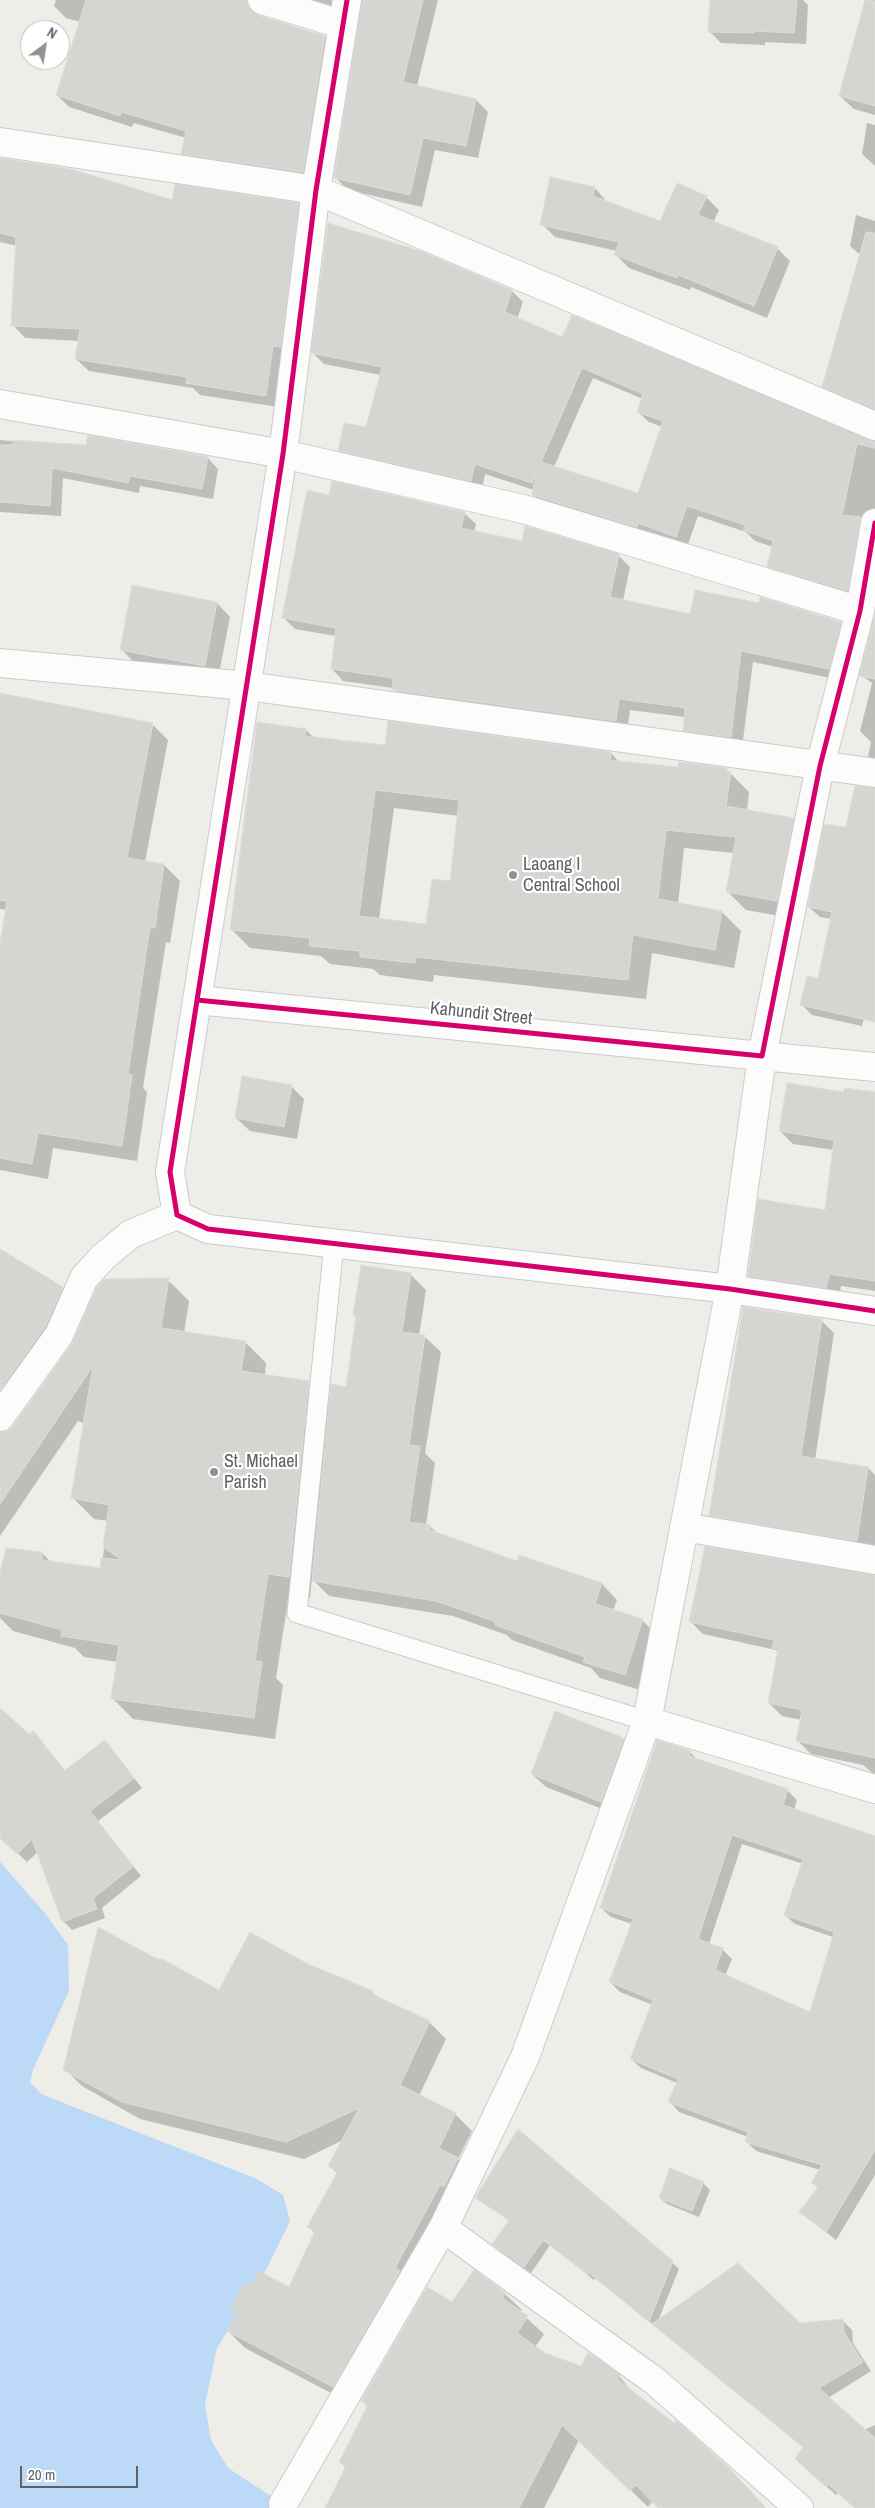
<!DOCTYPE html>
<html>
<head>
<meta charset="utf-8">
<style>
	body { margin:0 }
	#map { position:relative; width:875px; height:2508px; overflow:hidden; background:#eeede8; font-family:"Archivo Narrow",sans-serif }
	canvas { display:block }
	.north { position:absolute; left:20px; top:20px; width:50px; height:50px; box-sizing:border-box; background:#fff; border:1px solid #bebfc2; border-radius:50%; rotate:31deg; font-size:14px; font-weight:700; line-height:20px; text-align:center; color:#5d6067 }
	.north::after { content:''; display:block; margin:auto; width:18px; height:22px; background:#909194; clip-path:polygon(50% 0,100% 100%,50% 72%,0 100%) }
	.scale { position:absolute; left:20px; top:2466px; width:118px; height:22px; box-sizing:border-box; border:2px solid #5d6067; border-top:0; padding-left:6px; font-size:15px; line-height:18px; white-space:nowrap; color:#5d6067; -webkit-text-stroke:4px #fff; paint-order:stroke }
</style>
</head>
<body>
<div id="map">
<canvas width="875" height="2508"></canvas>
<div class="north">N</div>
<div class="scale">20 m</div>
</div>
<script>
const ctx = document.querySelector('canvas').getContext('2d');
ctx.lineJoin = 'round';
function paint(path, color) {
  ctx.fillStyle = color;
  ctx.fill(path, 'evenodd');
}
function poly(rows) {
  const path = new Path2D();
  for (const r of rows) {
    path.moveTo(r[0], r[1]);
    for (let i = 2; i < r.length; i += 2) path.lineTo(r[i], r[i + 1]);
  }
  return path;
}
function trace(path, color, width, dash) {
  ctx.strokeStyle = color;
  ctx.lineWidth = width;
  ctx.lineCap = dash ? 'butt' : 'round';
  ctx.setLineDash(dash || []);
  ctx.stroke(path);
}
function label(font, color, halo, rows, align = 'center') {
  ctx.font = font + ' "Archivo Narrow",sans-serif';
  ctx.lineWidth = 4.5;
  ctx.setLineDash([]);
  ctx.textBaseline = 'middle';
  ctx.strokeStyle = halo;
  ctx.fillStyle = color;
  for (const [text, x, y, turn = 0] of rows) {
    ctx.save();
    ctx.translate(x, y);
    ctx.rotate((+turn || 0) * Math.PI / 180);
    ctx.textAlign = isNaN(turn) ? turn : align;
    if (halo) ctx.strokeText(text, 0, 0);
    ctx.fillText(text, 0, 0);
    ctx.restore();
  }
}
paint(poly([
	[0,1862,44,1912,68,1945,69,1991,33,2070,30,2082,41,2094,257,2179,283,2195,290,2221,267,2268,217,2348,205,2404,211,2440,228,2468,289,2508,0,2508]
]), '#bcd9f8');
paint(poly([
	[56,0,250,0,259,9,259,17,325,37,337,49,315,184,195,165,182,153,186,138,134,123,132,127,69,107,57,95,80,22,66,18,54,6],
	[290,0,350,0,343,16],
	[363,0,438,0,417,86,476,100,488,112,478,158,435,150,422,207,348,190,335,177],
	[711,0,803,0,808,5,806,44,765,42,765,45,721,43,710,32],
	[867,0,875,0,875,115,854,109,840,96],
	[867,123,875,125,875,166,862,154],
	[0,159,173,202,298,204,311,217,278,407,200,395,193,388,89,371,76,359,80,341,25,338,13,325,17,246,0,242],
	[595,188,607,202,661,222,706,197,719,210,713,223,777,248,790,261,767,318,691,287,690,290,629,268,616,255,617,251,555,237,542,224],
	[856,215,875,221,875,268,850,246],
	[875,288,875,417,837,400,823,386],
	[512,291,523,302,517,319,563,339,875,441,875,523,858,601,779,577,769,566,773,547,755,541,746,532,698,516,687,547,544,506,533,495,534,490,485,474,482,491,351,461,340,450,367,429,381,375,324,364,313,353],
	[593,378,643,399,638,412,649,422,662,427,639,495,554,467],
	[0,440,208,458,218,469,213,499,140,486,139,493,63,478,61,516,0,512],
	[330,497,464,513,476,524,474,532,523,542,618,555,630,567,623,601,691,616,840,623,852,634,840,680,753,662,742,748,695,742,684,730,685,717,630,710,627,732,405,701,393,688,343,681,332,669,336,636,295,629,283,617],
	[217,603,230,617,218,679,135,663,122,650],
	[875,620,875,763,868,756,871,742,860,731,872,683,861,675],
	[0,700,153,725,168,740,145,862,164,865,180,881,170,943,166,942,143,1088,147,1092,137,1161,53,1148,48,1179,0,1170,0,952,6,910,0,909],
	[306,730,314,738,386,746,611,753,619,762,679,769,727,770,749,792,747,811,793,819,812,838,796,919,746,910,727,891,735,853,684,848,678,904,722,912,741,931,734,968,652,953,646,999,434,975,433,982,380,975,373,969,330,964,321,956,250,948,231,929],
	[394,808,459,816,451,883,427,925,379,919],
	[875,789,875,1021,864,1019,862,1026,812,1015,802,1005,819,980,831,919,820,917,809,907,847,829],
	[291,1086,304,1099,297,1139,250,1131,236,1118],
	[845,1093,875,1094,875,1291,841,1286,839,1300,762,1288,749,1275,826,1211,834,1150,793,1144,780,1131],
	[0,1251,62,1288,73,1298,15,1395,0,1384],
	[410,1274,426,1290,419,1336,425,1337,441,1352,425,1453,435,1463,426,1525,430,1526,438,1534,518,1562,520,1556,602,1584,617,1600,613,1611,642,1620,658,1636,640,1690,600,1678,591,1668,512,1640,507,1635,453,1616,329,1596,312,1579,310,1598,289,1594,276,1678,283,1685,275,1739,133,1719,112,1698,118,1662,84,1657,75,1648,13,1631,0,1618,0,1577,42,1553,52,1563,101,1570,108,1521,94,1519,73,1498,85,1424,78,1421,0,1536,0,1434,6,1433,168,1280,189,1301,184,1333,245,1342,266,1363,265,1376,308,1382,330,1404,347,1388,357,1319,354,1316],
	[821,1320,834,1333,815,1460,868,1468,875,1475,875,1554,724,1528,711,1515],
	[875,1576,875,1775,863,1765,811,1754,798,1741,802,1720,782,1716,769,1703,779,1653,776,1650,703,1634,690,1621],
	[0,1709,29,1736,34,1732,65,1771,105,1741,142,1788,98,1821,141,1876,102,1908,105,1918,72,1930,63,1921,38,1852,27,1862,0,1837],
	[624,1739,637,1752,615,1814,546,1787,532,1774],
	[690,1752,699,1761,787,1790,797,1800,794,1810,875,1837,875,2175,836,2240,801,2212,818,2188,813,2183,820,2170,756,2151,747,2142,748,2137,679,2112,670,2102,677,2083,641,2068,631,2059,653,2005,620,1992,610,1982,632,1924,611,1917,601,1908],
	[742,1844,803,1864,785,1915,795,1924,833,1937,810,2014,725,1976,732,1959,722,1949,709,1944],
	[159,1962,220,1992,308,1965,372,1992,380,1999,429,2022,446,2039,419,2096,455,2114,472,2131,458,2159,474,2176,350,2403,245,2348,228,2331,237,2316,232,2310,289,2289,316,2234,309,2227,338,2174,329,2165,343,2140,304,2159,140,2119,82,2086,65,2069],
	[703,2183,710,2190,699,2217,667,2204,660,2198],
	[476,2198,672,2262,679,2269,658,2321,799,2324,843,2321,852,2330,853,2343,871,2371,828,2398,864,2430,875,2425,875,2508,855,2508,838,2493,836,2495,806,2468,804,2448,596,2278,594,2280,550,2245,531,2273,500,2251,494,2244,510,2221],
	[505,2294,522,2310,520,2312,544,2334,535,2347,544,2354,582,2368,619,2376,634,2394,729,2468,766,2508,660,2508,653,2501,648,2507,579,2440,544,2508,326,2508,346,2468,340,2462,368,2407,362,2401,452,2303]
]), '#0003');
const building = poly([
	[86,0,247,0,250,10,257,15,325,36,303,172,181,154,186,131,122,112,120,116,56,95,86,0],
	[362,0,423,0,403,82,476,99,466,146,423,138,410,195,334,178,362,0],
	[710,0,797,0,794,33,754,31,754,33,708,32,710,0],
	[865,0,875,1,875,106,839,96,865,0],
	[0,158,71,169,172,200,175,184,299,203,281,347,273,346,266,396,186,383,187,377,75,359,80,329,11,326,16,237,0,233,0,158],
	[550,177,595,187,593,196,660,221,677,183,707,196,698,215,778,247,754,306,678,275,677,278,614,255,619,242,540,225,550,177],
	[328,223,420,251,512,290,505,312,562,337,572,315,875,441,875,448,857,444,842,515,861,517,848,591,767,567,773,541,743,530,745,525,687,506,676,537,638,523,637,527,532,495,536,474,532,483,475,464,471,481,338,451,344,423,366,427,382,367,311,353,328,223],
	[582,368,643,394,637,412,663,421,638,493,541,462,582,368],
	[866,232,875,233,875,409,822,387,866,232],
	[88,435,208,457,202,489,130,476,128,483,52,468,50,506,0,502,0,445,13,445,13,440,86,445,88,435],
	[332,481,465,512,461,528,522,541,525,526,619,554,610,597,690,614,695,590,759,603,760,597,841,622,829,669,741,651,731,737,683,731,685,709,680,707,619,699,616,721,392,690,393,678,331,669,336,628,282,618,307,490,329,495,332,481],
	[132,585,217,602,205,666,120,650,132,585],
	[875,615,875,679,859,676,875,615],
	[0,693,153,723,127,858,164,864,155,928,150,927,128,1074,132,1075,122,1146,38,1133,32,1164,0,1158,0,943,7,901,0,900,0,693],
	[388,721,611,752,610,760,678,767,679,762,727,768,727,771,731,772,726,806,794,818,777,901,726,892,736,837,666,830,658,899,722,911,715,950,633,935,628,980,415,957,415,963,360,957,360,951,309,946,310,938,230,930,257,722,306,729,305,736,385,745,388,721],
	[375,790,459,800,450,881,432,879,426,924,359,916,375,790],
	[855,786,875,788,875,1022,800,1005,807,976,818,978,832,912,808,907,824,824,846,827,855,786],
	[242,1076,292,1085,284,1127,235,1118,242,1076],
	[787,1083,844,1092,845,1088,875,1092,875,1281,829,1274,826,1288,748,1276,758,1199,825,1210,834,1140,779,1131,787,1083],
	[0,1249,63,1287,45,1327,0,1390,0,1249],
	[361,1265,411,1273,402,1332,425,1335,409,1445,420,1446,409,1522,430,1525,430,1530,517,1561,519,1555,602,1583,595,1604,643,1619,625,1675,583,1662,585,1657,495,1625,496,1622,436,1601,312,1581,331,1384,346,1387,356,1317,353,1316,361,1265],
	[169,1278,161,1328,246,1341,241,1371,309,1381,289,1577,268,1574,255,1661,262,1662,254,1718,111,1699,119,1645,61,1636,62,1630,0,1613,0,1572,6,1548,42,1552,42,1560,100,1568,101,1558,122,1560,103,1547,109,1505,71,1498,93,1366,0,1504,0,1432,7,1431,13,1426,72,1344,97,1287,104,1279,169,1278],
	[743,1307,822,1319,801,1456,868,1467,857,1541,709,1516,743,1307],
	[705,1546,875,1575,875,1758,796,1741,802,1710,768,1703,778,1649,772,1648,774,1640,689,1622,705,1546],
	[0,1708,29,1734,34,1731,64,1771,105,1740,134,1778,90,1811,133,1867,93,1898,97,1909,62,1922,32,1839,17,1854,0,1838,0,1708],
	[555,1711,624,1738,601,1802,531,1774,555,1711],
	[657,1740,691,1751,689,1756,788,1789,783,1805,875,1836,875,2150,826,2232,799,2212,818,2187,811,2183,822,2165,745,2142,748,2132,668,2102,678,2079,630,2059,653,2000,609,1982,633,1919,600,1908,657,1740],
	[732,1835,803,1859,784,1915,834,1932,810,2012,715,1970,723,1948,698,1939,732,1835],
	[98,1927,159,1960,160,1958,219,1990,250,1932,308,1964,373,1991,372,1994,430,2021,400,2085,456,2113,439,2148,458,2158,444,2187,440,2185,395,2268,400,2271,333,2387,227,2331,237,2314,230,2311,245,2283,251,2286,259,2271,289,2287,315,2231,307,2227,338,2171,328,2166,359,2108,286,2142,122,2102,63,2070,98,1927],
	[518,2129,673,2261,649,2322,589,2273,587,2274,543,2240,524,2267,492,2244,509,2220,475,2198,518,2129],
	[670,2168,704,2182,692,2211,659,2198,670,2168],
	[738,2263,800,2323,843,2319,844,2332,863,2362,819,2388,875,2438,875,2508,855,2508,828,2484,826,2487,795,2459,803,2447,652,2324,738,2263],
	[474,2270,506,2293,502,2298,528,2316,517,2333,545,2353,581,2366,588,2353,595,2357,620,2375,617,2379,674,2423,676,2420,729,2468,766,2508,658,2508,636,2485,630,2491,562,2425,519,2508,325,2508,346,2466,339,2462,368,2405,361,2401,427,2287,452,2302,474,2270]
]);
paint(building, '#d5d5d2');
trace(building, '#dedcd7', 1);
const lane = poly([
	[334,1243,297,1613,647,1721]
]);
const street = poly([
	[262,0,341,24],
	[0,142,316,190,875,426],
	[0,404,283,454,523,509,860,611],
	[0,663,247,686,875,773],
	[197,1000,762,1056,820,766,860,611,875,523],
	[730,1289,875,1311],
	[0,1417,59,1335,84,1278,103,1257,131,1234,177,1215],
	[684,1527,875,1560],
	[443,2228,656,2382,799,2508]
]);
const secondary = poly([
	[347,0,316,190,283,454,170,1172,177,1215,208,1229,730,1289],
	[647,1721,875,1789],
	[283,2504,443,2228,525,2057,647,1721,730,1289,762,1056,875,1067]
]);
trace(lane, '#cbcbca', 21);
trace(street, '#cbcbca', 30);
trace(secondary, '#cacbca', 30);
trace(lane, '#fcfcfc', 19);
trace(street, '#fcfcfc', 28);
trace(secondary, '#fcfcfc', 28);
trace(poly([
	[347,0,316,190,283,454,170,1172,177,1215,208,1229,730,1289,875,1311],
	[197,1000,762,1056,820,766,860,611,875,523]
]), '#d6006c', 5);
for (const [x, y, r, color] of [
	[513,875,5,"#909194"],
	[214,1472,5,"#909194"]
]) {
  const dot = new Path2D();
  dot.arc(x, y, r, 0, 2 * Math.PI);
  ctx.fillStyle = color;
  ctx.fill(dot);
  trace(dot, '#fff', 2);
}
label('18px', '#5d6067', '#fff', [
	["Laoang I",523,865],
	["Central School",523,886],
	["St. Michael",224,1462],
	["Parish",224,1483]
], 'left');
label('18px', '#5d6067', '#fff', [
	["Kahundit Street",481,1014,6]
]);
</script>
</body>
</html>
